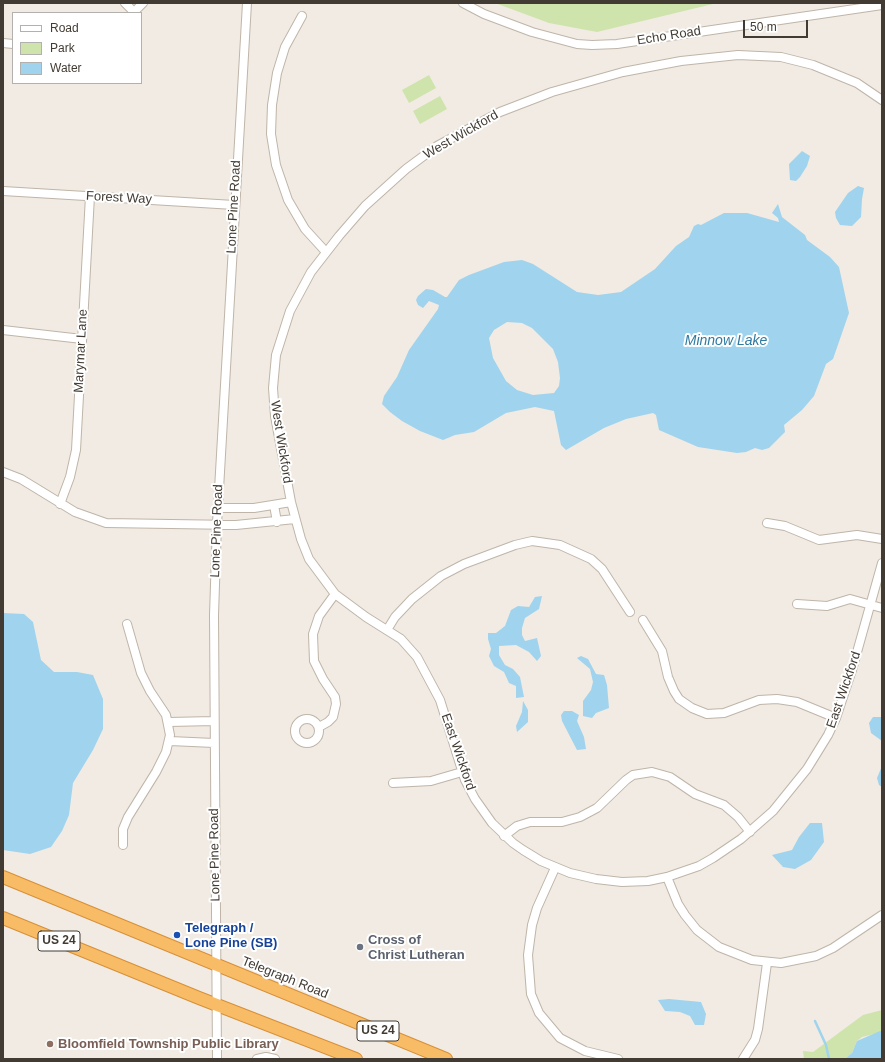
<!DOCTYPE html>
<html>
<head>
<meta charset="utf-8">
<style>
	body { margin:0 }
	#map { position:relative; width:885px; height:1062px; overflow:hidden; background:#f1ebe3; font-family:Helvetica,sans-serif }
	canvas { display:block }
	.frame { position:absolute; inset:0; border:4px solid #423b33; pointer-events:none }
	.legend { position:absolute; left:12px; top:12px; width:130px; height:72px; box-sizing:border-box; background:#fff; border:1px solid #b3b1ad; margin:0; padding:5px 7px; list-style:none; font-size:12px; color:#423b33 }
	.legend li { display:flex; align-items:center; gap:8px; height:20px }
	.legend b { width:20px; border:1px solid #b3b1ad }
	.scale { position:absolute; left:743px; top:20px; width:65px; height:18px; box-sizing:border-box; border:2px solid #423b33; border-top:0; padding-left:5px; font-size:12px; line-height:14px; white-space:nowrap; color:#423b33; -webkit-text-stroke:3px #fff; paint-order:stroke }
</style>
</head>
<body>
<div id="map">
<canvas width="885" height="1062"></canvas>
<div class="frame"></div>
<ul class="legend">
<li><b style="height:5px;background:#fff"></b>Road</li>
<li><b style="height:11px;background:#cfe4ac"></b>Park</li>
<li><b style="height:11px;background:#a0d3ed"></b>Water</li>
</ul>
<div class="scale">50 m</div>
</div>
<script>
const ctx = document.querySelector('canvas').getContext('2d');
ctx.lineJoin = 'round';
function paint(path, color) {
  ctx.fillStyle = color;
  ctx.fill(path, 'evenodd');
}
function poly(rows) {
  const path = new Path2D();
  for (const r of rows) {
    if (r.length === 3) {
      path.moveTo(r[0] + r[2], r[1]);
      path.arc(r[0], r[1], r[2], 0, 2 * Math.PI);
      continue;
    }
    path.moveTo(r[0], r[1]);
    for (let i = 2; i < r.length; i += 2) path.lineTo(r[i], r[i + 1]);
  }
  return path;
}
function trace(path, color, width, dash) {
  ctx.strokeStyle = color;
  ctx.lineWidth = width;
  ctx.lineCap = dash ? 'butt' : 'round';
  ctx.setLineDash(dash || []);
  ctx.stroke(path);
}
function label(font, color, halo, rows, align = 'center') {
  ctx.font = font + ' Helvetica,sans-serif';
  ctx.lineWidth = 4;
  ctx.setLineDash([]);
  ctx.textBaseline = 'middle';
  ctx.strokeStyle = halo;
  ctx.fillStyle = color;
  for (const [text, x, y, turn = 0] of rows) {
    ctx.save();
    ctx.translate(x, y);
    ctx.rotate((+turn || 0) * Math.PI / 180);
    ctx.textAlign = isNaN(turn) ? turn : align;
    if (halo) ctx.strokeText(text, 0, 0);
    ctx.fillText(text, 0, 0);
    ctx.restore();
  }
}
paint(poly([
	[495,3,717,3,597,32,549,23],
	[429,75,436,88,409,103,402,90],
	[440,96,447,109,420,124,413,111],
	[882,1010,882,1032,862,1037,857,1041,852,1053,845,1059,804,1059,803,1051,813,1052,863,1015]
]), '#cfe4ac');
paint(poly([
	[802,151,810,156,807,166,800,177,796,181,790,180,789,164],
	[858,186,864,188,862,199,861,217,852,226,840,225,836,218,835,212,848,193],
	[778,204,782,217,805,235,807,240,830,257,839,267,849,313,833,359,826,364,814,396,802,410,784,425,785,432,769,448,762,450,755,448,746,452,737,453,698,447,659,430,656,415,653,413,626,419,604,428,566,450,561,445,554,411,535,407,506,413,474,432,455,435,443,440,420,431,402,421,390,412,382,404,384,396,397,377,409,350,438,309,439,305,429,301,423,308,418,305,416,300,418,296,426,289,433,290,445,297,447,297,459,280,469,275,504,262,522,260,533,264,577,292,598,295,621,292,655,269,676,246,689,237,694,226,698,224,701,225,724,213,747,213,779,222,778,218,772,213],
	[507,322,522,323,532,328,553,349,558,362,560,378,559,386,554,393,533,395,517,390,506,381,493,358,489,338,494,330],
	[542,596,539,609,525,618,522,628,522,635,525,641,537,638,541,656,537,661,529,652,516,645,499,646,499,655,505,665,513,669,520,677,524,697,516,698,516,686,509,683,504,672,494,666,489,656,491,649,488,639,488,633,496,633,505,626,511,610,518,606,529,607,535,597],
	[3,613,24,614,33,622,41,660,54,672,77,672,93,675,103,699,103,729,93,750,73,783,69,815,62,831,51,847,30,854,3,850],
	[581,656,588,659,596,674,604,675,607,685,609,708,596,713,592,718,583,716,583,701,591,690,593,682,590,669,577,658],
	[523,701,528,710,528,722,517,732,516,726,522,712],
	[564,711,572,711,579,715,577,721,584,737,586,749,577,750,562,721,561,715],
	[873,717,882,717,882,741,871,733,869,723],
	[882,766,882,787,879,785,877,778],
	[810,823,822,823,824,842,811,860,795,869,783,867,772,855,792,850,799,837],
	[669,999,701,1002,706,1014,704,1025,695,1025,690,1016,680,1012,665,1011,658,1000],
	[880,1031,882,1032,882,1058,845,1059,852,1053,857,1041]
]), '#a0d3ed');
trace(poly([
	[815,1021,826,1045,829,1059]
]), '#a0d3ed', 2.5);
const minor = poly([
	[125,3,134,12],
	[463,3,484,14,532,32,577,44,592,45,617,44,882,5],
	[133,13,143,3],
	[302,16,285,47,277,73,272,105,271,134,276,165,288,200,305,229,326,252],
	[3,43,13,44],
	[882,100,857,83,813,65,781,57,738,55,681,61,623,72,552,92,500,112,437,146,406,169,365,206,339,236,311,272,290,311,276,355,273,388,275,416,291,502,301,539,309,559,335,594,366,617,401,639,417,657,440,700,465,780,475,799,492,823,513,843,523,850,541,861,570,873,596,879,622,882,648,881,667,877,699,866,713,858,741,839,773,811,807,769,828,735,836,718,852,670,882,563],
	[3,191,234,205],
	[3,330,82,339],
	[3,472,21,479,75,512,106,523,236,525,295,519],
	[60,504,70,477,76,450,90,196],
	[274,505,277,522],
	[218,508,254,508,291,502],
	[767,523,785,526,819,540,857,535,882,539],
	[797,604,827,606,850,599,882,608],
	[643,620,662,651,668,677,674,691,679,699,692,708,707,714,724,713,759,700,777,699,797,702,836,718],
	[387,630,395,617,412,599,441,576,464,564,515,545,532,541,560,545,591,559,602,569,630,612],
	[307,731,12],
	[169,722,214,721],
	[319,727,328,722,333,717,336,704,335,697,323,679,314,661,313,634,319,616,335,594],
	[170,741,214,743],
	[393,783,431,781,462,772],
	[504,836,517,826,530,822,562,822,580,817,597,808,626,780,633,775,652,772,670,777,695,794,724,805,738,817,750,832],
	[123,845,123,829,128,817,156,772,166,752,170,735,166,715,150,691,141,673,127,624],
	[555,868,537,908,532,925,528,955,531,994,539,1013,560,1038,585,1051,618,1059],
	[667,877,678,904,685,915,697,930,719,947,752,960,781,963,816,956,833,948,882,915],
	[217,1059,214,615,217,524,247,3],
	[257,1059,266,1057,275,1059],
	[743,1059,755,1040,758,1029,767,963]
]);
const highway = poly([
	[3,877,446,1059],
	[3,918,199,998,356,1059]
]);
trace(minor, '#bfb5a9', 10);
trace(highway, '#d78f37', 14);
trace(minor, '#fff', 8);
trace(highway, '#f8bc66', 12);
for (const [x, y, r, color] of [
	[177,935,4,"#1a4fb4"],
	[360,947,4,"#6b7280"],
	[50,1044,4,"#8d6e63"]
]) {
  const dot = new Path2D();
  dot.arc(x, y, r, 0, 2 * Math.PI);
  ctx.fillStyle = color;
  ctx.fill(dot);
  trace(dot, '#fff', 1.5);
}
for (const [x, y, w] of [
	[59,941,42],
	[378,1031,42]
]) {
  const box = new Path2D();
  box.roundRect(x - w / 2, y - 10, w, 20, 3);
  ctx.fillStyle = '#fff';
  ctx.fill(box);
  trace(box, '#423b33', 1);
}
label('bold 12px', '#423b33', null, [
	["US 24",59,941],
	["US 24",378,1031]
]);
label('13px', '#423b33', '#fff', [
	["Echo Road",669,36,-9],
	["West Wickford",461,135,-30],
	["Forest Way",119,198,3],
	["Lone Pine Road",234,207,-87],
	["Marymar Lane",81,351,-87],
	["West Wickford",281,442,81],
	["Lone Pine Road",217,531,-88],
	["East Wickford",844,690,-71],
	["East Wickford",458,752,71],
	["Lone Pine Road",215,855,-91],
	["Telegraph Road",285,978,22]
]);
label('bold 13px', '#164399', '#fff', [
	["Telegraph /",185,928],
	["Lone Pine (SB)",185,943]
], 'left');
label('bold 13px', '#5b616d', '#fff', [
	["Cross of",368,940],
	["Christ Lutheran",368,955]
], 'left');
label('bold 13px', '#785e54', '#fff', [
	["Bloomfield Township Public Library",58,1044]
], 'left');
label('italic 14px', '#2f7aa1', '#fff', [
	["Minnow Lake",726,341]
]);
</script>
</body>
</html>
